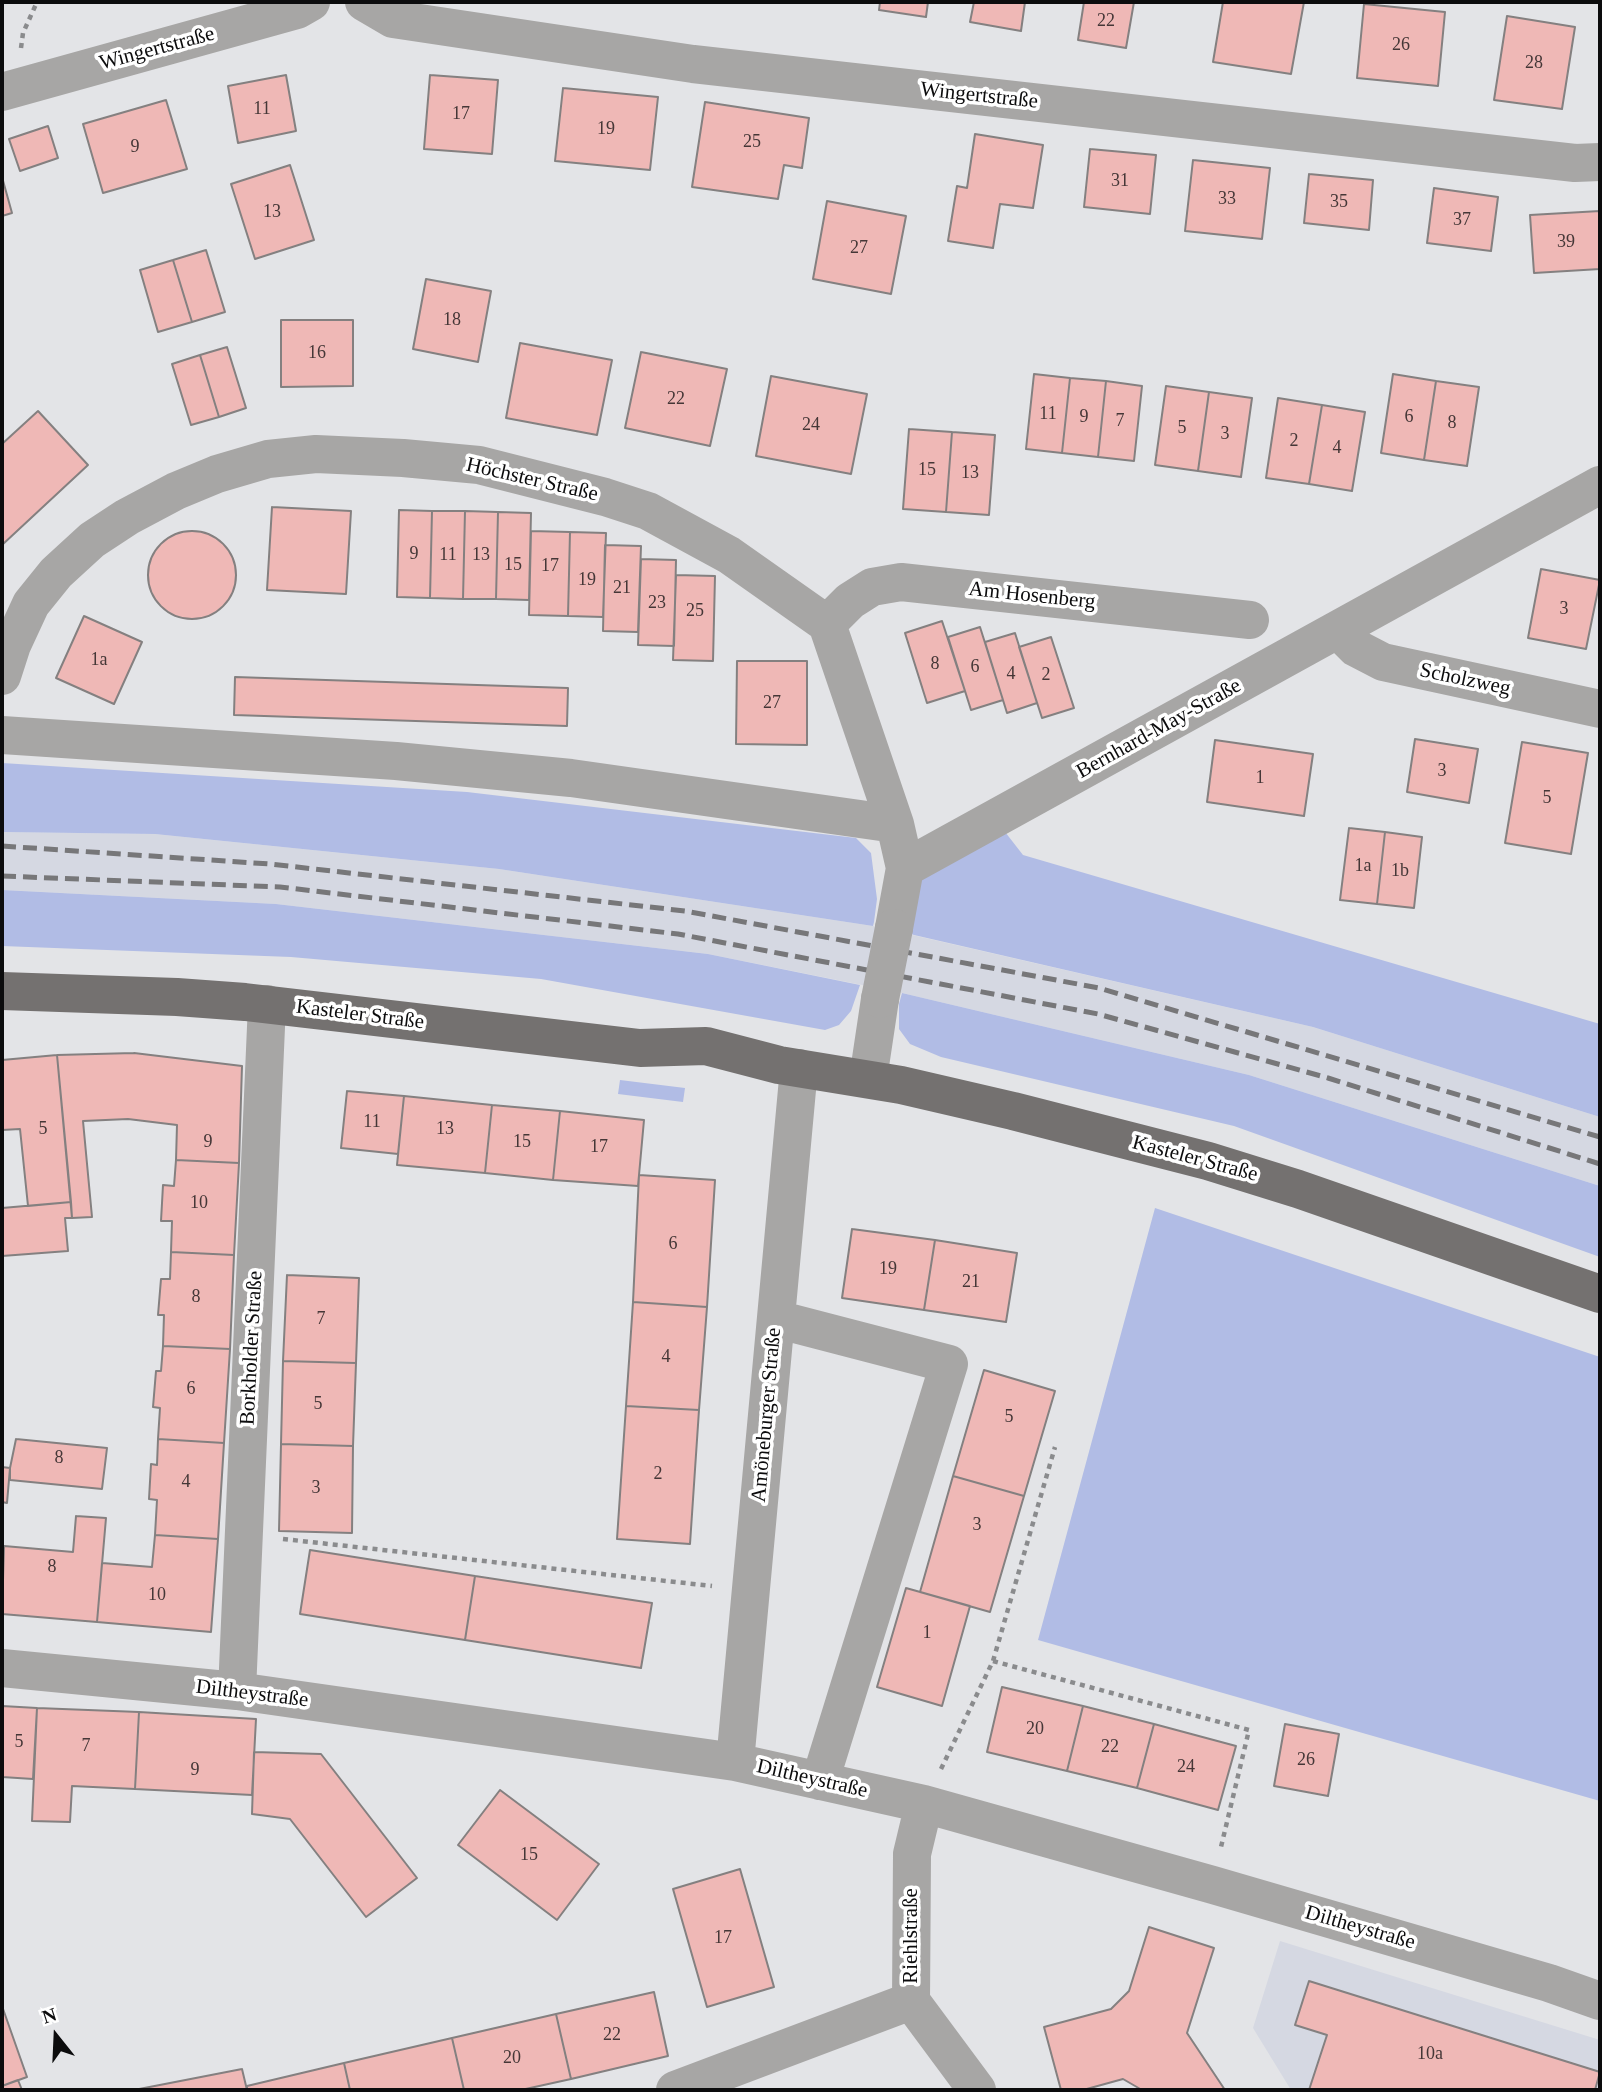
<!DOCTYPE html>
<html>
<head>
<meta charset="utf-8">
<style>
	body { margin:0 }
	#map { position:relative; width:1602px; height:2092px; overflow:hidden; background:#e3e4e7; font-family:Georgia,serif }
	canvas { display:block }
	.frame { position:absolute; inset:0; border:4px solid #0c0c0d; pointer-events:none }
	.north { position:absolute; left:21px; top:2001px; width:70px; height:70px; -webkit-text-stroke:5px #fff; paint-order:stroke; rotate:342deg; font-size:19px; font-weight:700; line-height:28px; text-align:center; color:#0c0c0d }
	.north::after { content:''; display:block; margin:auto; width:24px; height:32px; background:#0c0c0d; clip-path:polygon(50% 0,100% 100%,50% 72%,0 100%) }
</style>
</head>
<body>
<div id="map">
<canvas width="1602" height="2092"></canvas>
<div class="frame"></div>
<div class="north">N</div>
</div>
<script>
const ctx = document.querySelector('canvas').getContext('2d');
ctx.lineJoin = 'round';
function paint(path, color) {
  ctx.fillStyle = color;
  ctx.fill(path, 'evenodd');
}
function poly(rows) {
  const path = new Path2D();
  for (const r of rows) {
    if (r.length === 3) {
      path.moveTo(r[0] + r[2], r[1]);
      path.arc(r[0], r[1], r[2], 0, 2 * Math.PI);
      continue;
    }
    path.moveTo(r[0], r[1]);
    for (let i = 2; i < r.length; i += 2) path.lineTo(r[i], r[i + 1]);
  }
  return path;
}
function trace(path, color, width, dash) {
  ctx.strokeStyle = color;
  ctx.lineWidth = width;
  ctx.lineCap = dash ? 'butt' : 'round';
  ctx.setLineDash(dash || []);
  ctx.stroke(path);
}
function label(font, color, halo, rows, align = 'center') {
  ctx.font = font + ' Georgia,serif';
  ctx.lineWidth = 7;
  ctx.setLineDash([]);
  ctx.textBaseline = 'middle';
  ctx.strokeStyle = halo;
  ctx.fillStyle = color;
  for (const [text, x, y, turn = 0] of rows) {
    ctx.save();
    ctx.translate(x, y);
    ctx.rotate((+turn || 0) * Math.PI / 180);
    ctx.textAlign = isNaN(turn) ? turn : align;
    if (halo) ctx.strokeText(text, 0, 0);
    ctx.fillText(text, 0, 0);
    ctx.restore();
  }
}
paint(poly([
	[2,832,155,834,499,869,873,926,1313,1027,1600,1117,1600,1186,1249,1075,902,993,708,954,276,904,2,890],
	[1280,1941,1600,2040,1600,2090,1291,2090,1253,2028]
]), '#d5d8e2');
paint(poly([
	[2,763,467,792,856,838,871,853,877,899,874,922,873,926,499,869,155,834,2,832],
	[995,819,1023,855,1600,1024,1600,1117,1313,1027,914,935,894,928,905,868],
	[2,890,276,904,708,954,860,985,851,1011,839,1025,825,1030,541,979,291,957,2,946],
	[902,993,1249,1075,1600,1186,1600,1257,1234,1126,941,1057,910,1044,899,1029,899,1004],
	[620,1080,685,1088,683,1102,618,1094],
	[1155,1208,1600,1357,1600,1801,1038,1640]
]), '#b1bce5');
const building = poly([
	[880,2,928,2,926,17,879,10,880,2],
	[974,2,1025,2,1021,31,970,22,974,2],
	[1084,2,1134,2,1126,48,1078,40,1084,2],
	[1223,2,1304,2,1291,74,1213,62,1223,2],
	[1364,4,1445,12,1438,86,1357,78,1364,4],
	[1507,16,1575,27,1562,109,1494,100,1507,16],
	[286,75,296,131,238,143,228,86,286,75],
	[430,75,498,80,492,154,424,149,430,75],
	[563,88,658,97,650,170,555,161,563,88],
	[166,100,187,169,103,193,83,124,166,100],
	[705,102,809,118,802,168,784,165,778,199,692,187,705,102],
	[48,126,58,158,20,171,9,139,48,126],
	[975,134,1043,145,1033,208,1000,204,993,248,948,241,957,186,967,188,975,134],
	[1090,149,1156,155,1150,214,1084,207,1090,149],
	[1193,160,1270,168,1262,239,1185,231,1193,160],
	[290,165,314,240,255,259,231,184,290,165],
	[1309,174,1373,180,1369,230,1304,223,1309,174],
	[2,177,12,213,2,216,2,177],
	[1434,188,1498,197,1491,251,1427,243,1434,188],
	[827,201,906,216,891,294,813,279,827,201],
	[1600,211,1600,269,1534,273,1530,215,1600,211],
	[206,250,225,312,192,322,173,260,206,250],
	[173,260,192,322,158,332,140,270,173,260],
	[426,279,491,291,478,362,413,349,426,279],
	[281,320,353,320,353,386,281,387,281,320],
	[520,343,612,360,597,435,506,418,520,343],
	[227,347,246,408,219,417,200,355,227,347],
	[641,352,727,369,710,446,625,428,641,352],
	[200,355,219,417,191,425,172,364,200,355],
	[1034,374,1070,378,1062,453,1026,449,1034,374],
	[1393,374,1436,381,1424,460,1381,453,1393,374],
	[771,376,867,394,851,474,756,456,771,376],
	[1070,378,1106,381,1098,457,1062,453,1070,378],
	[1106,381,1142,386,1134,461,1098,457,1106,381],
	[1436,381,1479,387,1467,466,1424,460,1436,381],
	[1166,386,1209,392,1198,471,1155,465,1166,386],
	[1209,392,1252,398,1241,477,1198,471,1209,392],
	[1278,398,1322,405,1309,484,1266,478,1278,398],
	[1322,405,1365,412,1352,491,1309,484,1322,405],
	[38,411,88,465,2,545,2,444,38,411],
	[909,429,952,432,946,512,903,509,909,429],
	[952,432,995,435,989,515,946,512,952,432],
	[272,507,351,511,346,594,267,590,272,507],
	[399,510,432,511,430,598,397,597,399,510],
	[432,511,465,511,463,599,430,598,432,511],
	[465,511,498,512,496,599,463,599,465,511],
	[498,512,531,513,529,600,496,599,498,512],
	[531,531,570,532,568,616,529,615,531,531],
	[192,575,44],
	[570,532,606,533,603,617,568,616,570,532],
	[605,545,641,546,638,632,603,631,605,545],
	[641,559,676,560,674,646,638,645,641,559],
	[1541,569,1600,580,1586,649,1528,638,1541,569],
	[676,575,715,576,713,661,673,660,676,575],
	[84,616,142,642,114,704,56,678,84,616],
	[942,621,965,691,927,703,905,633,942,621],
	[980,627,1003,700,971,710,948,637,980,627],
	[1015,633,1037,703,1007,713,985,642,1015,633],
	[1051,637,1074,708,1042,718,1019,647,1051,637],
	[737,661,807,661,807,745,736,744,737,661],
	[235,677,568,688,567,726,234,715,235,677],
	[1415,739,1478,749,1469,803,1407,792,1415,739],
	[1215,740,1313,754,1304,816,1207,802,1215,740],
	[1522,742,1588,753,1571,854,1505,843,1522,742],
	[1349,828,1385,832,1377,904,1340,900,1349,828],
	[1385,832,1422,837,1414,908,1377,904,1385,832],
	[134,1053,242,1066,239,1163,176,1160,177,1125,128,1119,83,1121,92,1217,72,1218,57,1055,134,1053],
	[57,1055,71,1202,28,1206,20,1129,2,1130,2,1060,57,1055],
	[347,1091,404,1096,398,1154,341,1148,347,1091],
	[404,1096,492,1105,485,1173,397,1165,404,1096],
	[492,1105,560,1111,553,1180,485,1173,492,1105],
	[560,1111,644,1120,638,1186,553,1180,560,1111],
	[176,1160,239,1163,234,1255,171,1252,172,1221,161,1221,163,1185,174,1186,176,1160],
	[639,1175,715,1180,707,1307,633,1302,639,1175],
	[71,1202,72,1218,65,1218,68,1251,2,1256,2,1208,71,1202],
	[852,1229,935,1240,924,1310,842,1298,852,1229],
	[935,1240,1017,1253,1006,1322,924,1310,935,1240],
	[171,1252,234,1255,230,1349,163,1346,164,1315,158,1315,161,1279,170,1279,171,1252],
	[287,1275,359,1278,356,1363,283,1361,287,1275],
	[633,1302,707,1307,699,1410,626,1406,633,1302],
	[163,1346,230,1349,224,1443,158,1439,160,1408,153,1407,156,1371,161,1371,163,1346],
	[283,1361,356,1363,353,1446,281,1444,283,1361],
	[984,1370,1055,1391,1024,1496,953,1476,984,1370],
	[626,1406,699,1410,690,1544,617,1539,626,1406],
	[16,1439,107,1448,102,1489,10,1480,10,1468,16,1439],
	[158,1439,224,1443,218,1539,155,1535,157,1500,149,1499,151,1464,157,1465,158,1439],
	[281,1444,353,1446,352,1533,279,1531,281,1444],
	[2,1467,10,1468,7,1503,2,1502,2,1467],
	[953,1476,1024,1496,990,1612,920,1592,953,1476],
	[76,1516,106,1518,97,1622,2,1614,4,1546,73,1552,76,1516],
	[155,1535,218,1539,211,1632,97,1622,102,1563,152,1567,155,1535],
	[310,1550,475,1576,465,1640,300,1614,310,1550],
	[475,1576,652,1603,641,1668,465,1640,475,1576],
	[906,1588,970,1606,942,1706,877,1687,906,1588],
	[1002,1687,1083,1706,1067,1771,987,1752,1002,1687],
	[2,1706,37,1708,33,1779,2,1777,2,1706],
	[1083,1706,1154,1724,1137,1788,1067,1771,1083,1706],
	[37,1708,139,1712,135,1789,72,1786,70,1822,32,1821,37,1708],
	[139,1712,256,1719,252,1795,135,1789,139,1712],
	[1154,1724,1236,1746,1218,1810,1137,1788,1154,1724],
	[1285,1724,1339,1734,1328,1796,1274,1786,1285,1724],
	[254,1752,321,1754,417,1878,366,1917,290,1819,252,1814,254,1752],
	[500,1790,599,1864,557,1920,458,1845,500,1790],
	[740,1869,774,1987,707,2007,673,1889,740,1869],
	[1149,1927,1214,1948,1187,2033,1225,2090,1142,2090,1123,2079,1083,2090,1061,2090,1044,2027,1111,2009,1129,1991,1149,1927],
	[1309,1981,1600,2072,1595,2090,1309,2090,1327,2035,1295,2025,1309,1981],
	[654,1992,668,2056,571,2079,556,2014,654,1992],
	[2,2006,27,2077,2,2086,2,2006],
	[556,2014,571,2079,521,2090,464,2090,452,2038,556,2014],
	[452,2038,464,2090,350,2090,344,2063,452,2038],
	[344,2063,350,2090,247,2090,247,2086,344,2063],
	[242,2069,247,2090,134,2090,242,2069],
	[18,2080,22,2090,2,2090,2,2086,18,2080]
]);
paint(building, '#efb8b6');
trace(building, '#848080', 2);
trace(poly([
	[21,48,23,33,37,2],
	[283,1539,712,1586],
	[993,1661,1249,1730,1221,1847],
	[941,1769,993,1661,1055,1447]
]), '#8a8b8d', 4.5, [5, 5]);
trace(poly([
	[364,2,393,19,693,64,1575,163,1600,162],
	[2,92,297,10,311,2],
	[827,624,850,601,872,587,901,582,1250,620],
	[1339,631,1356,648,1383,662,1600,709],
	[2,676,12,645,31,604,56,573,92,540,127,517,176,491,217,474,268,459,316,454,403,458,479,465,605,497,648,511,729,555,827,624,895,824,905,868],
	[2,735,396,761,571,778,895,824],
	[894,928,905,868,1600,485],
	[868,1079,880,999],
	[776,1319,949,1364,820,1781],
	[2,1668,237,1691,735,1762,924,1804,1213,1885,1549,1983,1600,2001],
	[237,1691,267,1004],
	[735,1762,799,1068],
	[924,1804,912,1854,911,2001,977,2090],
	[675,2090,911,2001]
]), '#a7a6a5', 38);
trace(poly([
	[2,991,177,997,245,1002,640,1048,706,1046,779,1065,901,1085,1013,1111,1208,1161,1298,1189,1600,1294]
]), '#747170', 38);
trace(poly([
	[2,846,270,864,685,911,1099,988,1600,1137],
	[2,876,280,887,678,934,1098,1014,1328,1078,1600,1164]
]), '#777779', 5, [14, 7]);
trace(poly([
	[880,999,894,928]
]), '#a7a6a5', 38);
label('18px', '#453737', null, [
	["22",1106,21],
	["26",1401,45],
	["28",1534,63],
	["11",262,109],
	["17",461,114],
	["19",606,129],
	["25",752,142],
	["9",135,147],
	["31",1120,181],
	["33",1227,199],
	["35",1339,202],
	["13",272,212],
	["37",1462,220],
	["39",1566,242],
	["27",859,248],
	["18",452,320],
	["16",317,353],
	["22",676,399],
	["11",1048,414],
	["9",1084,417],
	["6",1409,417],
	["7",1120,421],
	["8",1452,423],
	["24",811,425],
	["5",1182,428],
	["3",1225,434],
	["2",1294,441],
	["4",1337,448],
	["15",927,470],
	["13",970,473],
	["9",414,554],
	["11",448,555],
	["13",481,555],
	["15",513,565],
	["17",550,566],
	["19",587,580],
	["21",622,588],
	["23",657,603],
	["3",1564,609],
	["25",695,611],
	["1a",99,660],
	["8",935,664],
	["6",975,667],
	["4",1011,674],
	["2",1046,675],
	["27",772,703],
	["3",1442,771],
	["1",1260,778],
	["5",1547,798],
	["1a",1363,866],
	["1b",1400,871],
	["11",372,1122],
	["5",43,1129],
	["13",445,1129],
	["9",208,1142],
	["15",522,1142],
	["17",599,1147],
	["10",199,1203],
	["6",673,1244],
	["19",888,1269],
	["21",971,1282],
	["8",196,1297],
	["7",321,1319],
	["4",666,1357],
	["6",191,1389],
	["5",318,1404],
	["5",1009,1417],
	["8",59,1458],
	["2",658,1474],
	["4",186,1482],
	["3",316,1488],
	["3",977,1525],
	["8",52,1567],
	["10",157,1595],
	["1",927,1633],
	["20",1035,1729],
	["5",19,1742],
	["7",86,1746],
	["22",1110,1747],
	["26",1306,1760],
	["24",1186,1767],
	["9",195,1770],
	["15",529,1855],
	["17",723,1938],
	["22",612,2035],
	["10a",1430,2054],
	["20",512,2058]
]);
label('21px', '#0c0c0d', '#fff', [
	["Wingertstraße",157,49,-15],
	["Wingertstraße",979,96,6],
	["Höchster Straße",532,480,13],
	["Am Hosenberg",1032,596,6],
	["Scholzweg",1465,680,12],
	["Bernhard-May-Straße",1159,729,-29],
	["Kasteler Straße",360,1015,7],
	["Kasteler Straße",1195,1159,15],
	["Borkholder Straße",252,1348,-87],
	["Amöneburger Straße",767,1415,-85],
	["Diltheystraße",252,1694,7],
	["Diltheystraße",812,1779,13],
	["Diltheystraße",1360,1928,16],
	["Riehlstraße",911,1936,-90]
]);
</script>
</body>
</html>
